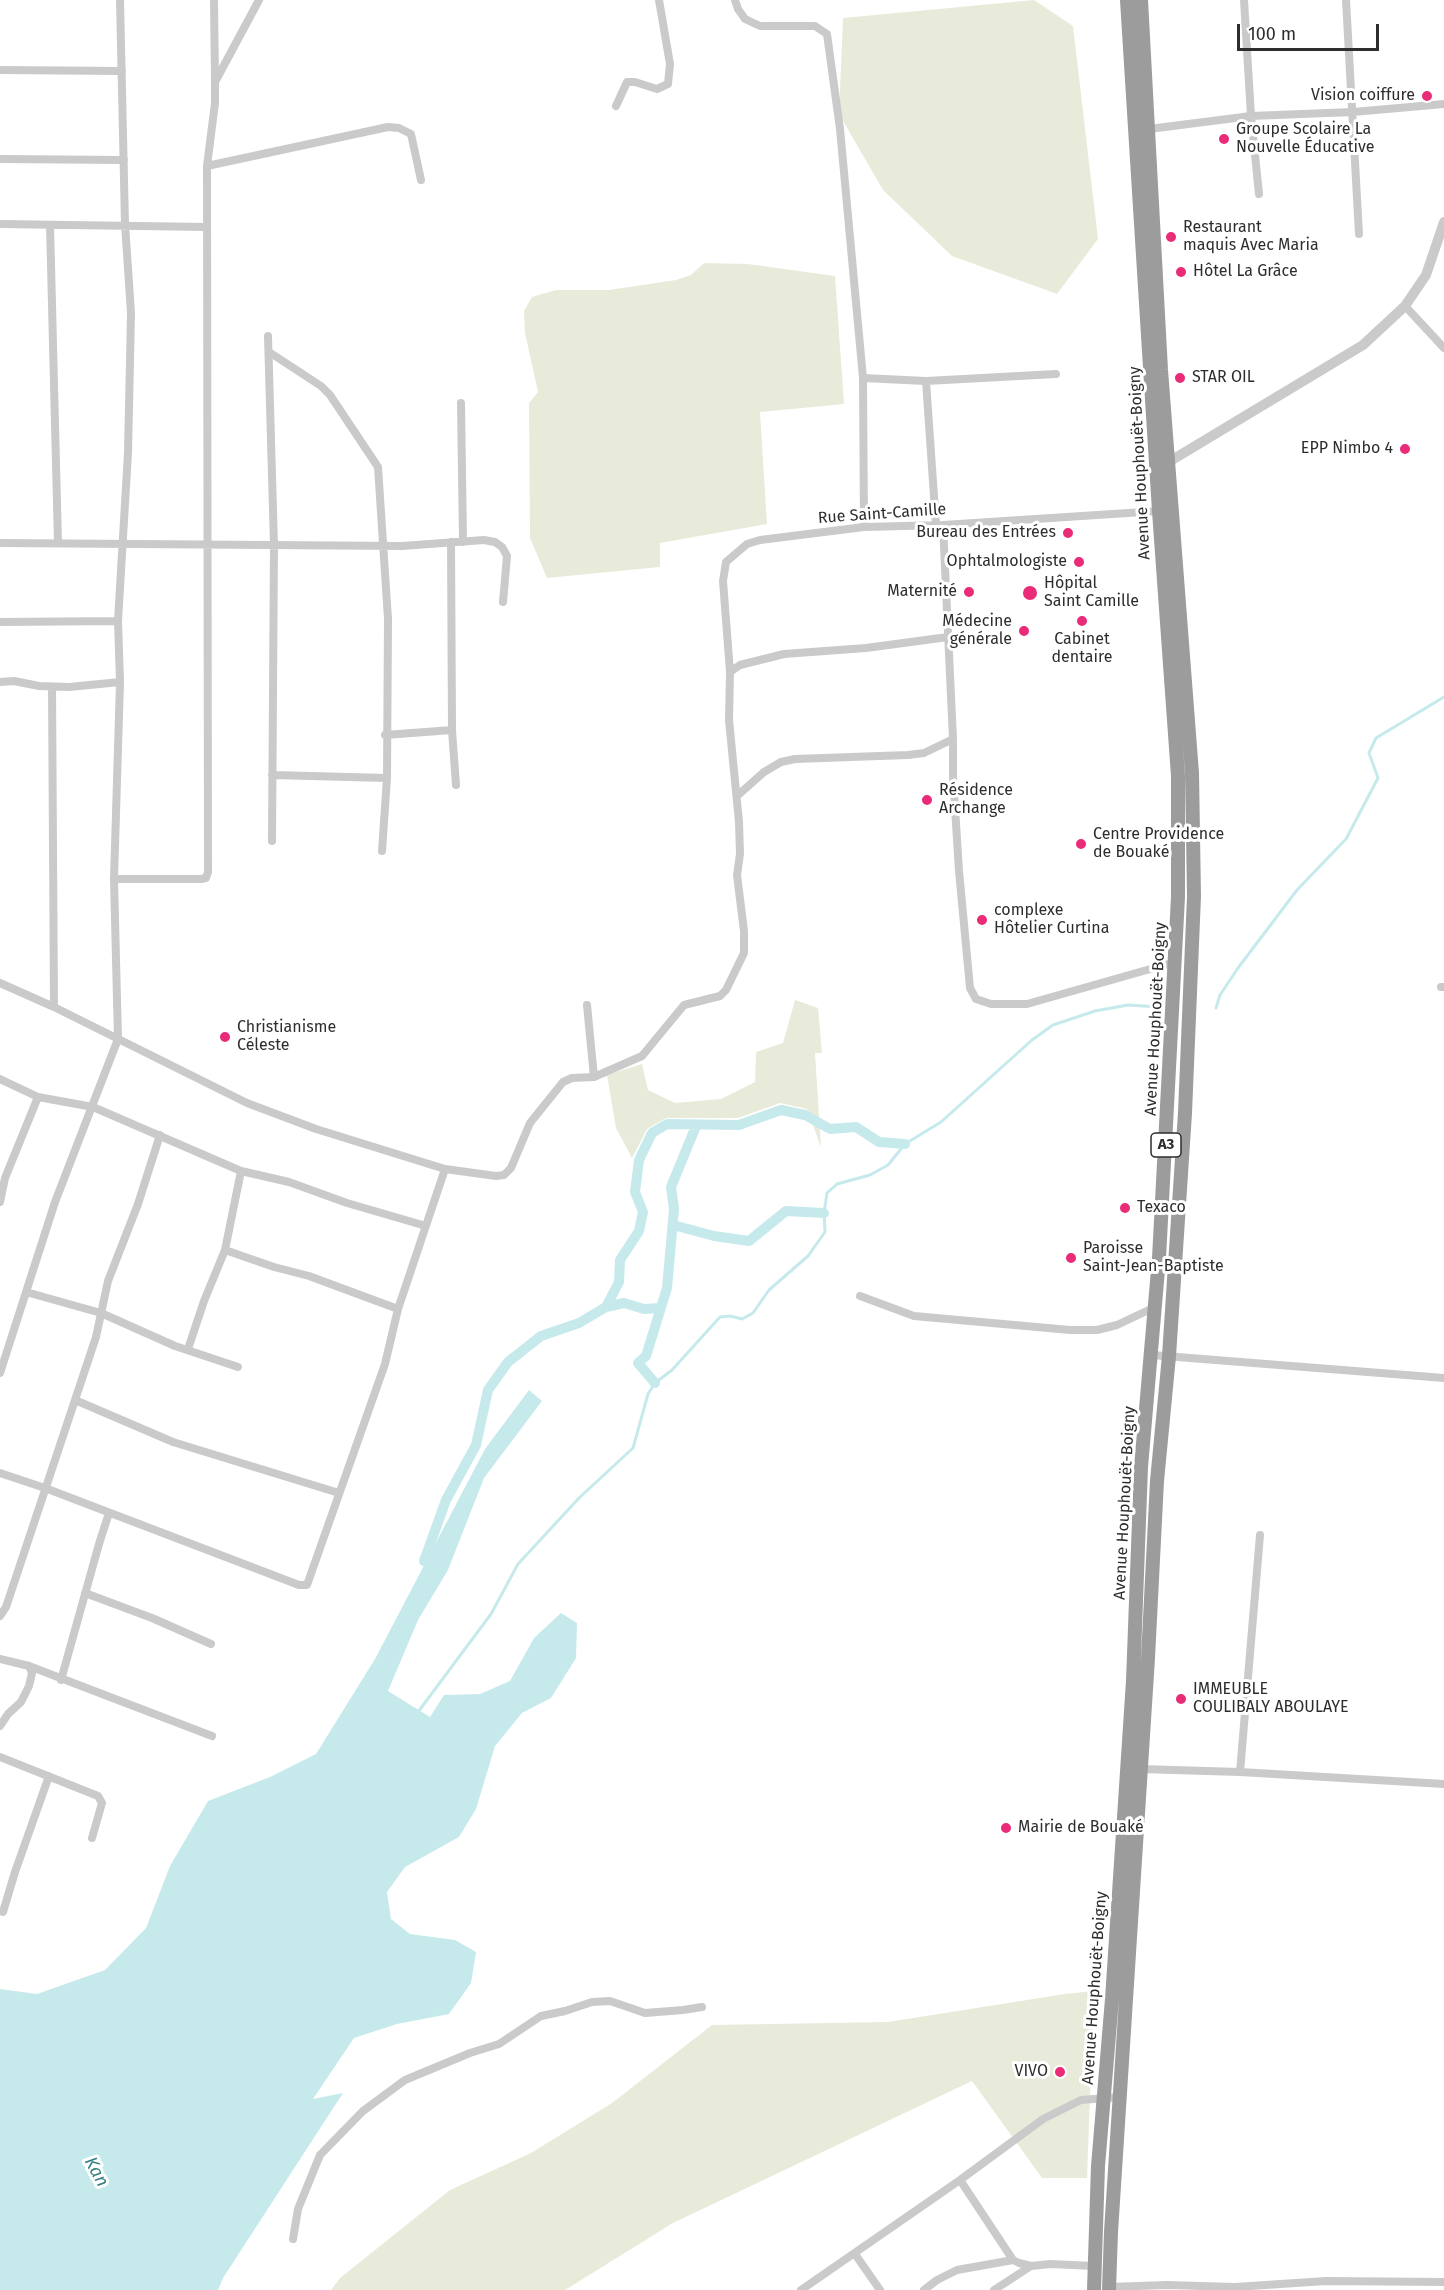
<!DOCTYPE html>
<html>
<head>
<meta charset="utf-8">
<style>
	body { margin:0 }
	#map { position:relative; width:1444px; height:2290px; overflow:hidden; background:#fff; font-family:"Fira Sans",sans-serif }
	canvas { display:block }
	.scale { position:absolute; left:1237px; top:24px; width:142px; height:27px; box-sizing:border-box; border:3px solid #2d2d2d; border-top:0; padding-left:8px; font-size:18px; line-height:21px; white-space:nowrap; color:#2d2d2d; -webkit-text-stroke:4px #fff; paint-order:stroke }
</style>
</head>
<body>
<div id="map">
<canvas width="1444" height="2290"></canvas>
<div class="scale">100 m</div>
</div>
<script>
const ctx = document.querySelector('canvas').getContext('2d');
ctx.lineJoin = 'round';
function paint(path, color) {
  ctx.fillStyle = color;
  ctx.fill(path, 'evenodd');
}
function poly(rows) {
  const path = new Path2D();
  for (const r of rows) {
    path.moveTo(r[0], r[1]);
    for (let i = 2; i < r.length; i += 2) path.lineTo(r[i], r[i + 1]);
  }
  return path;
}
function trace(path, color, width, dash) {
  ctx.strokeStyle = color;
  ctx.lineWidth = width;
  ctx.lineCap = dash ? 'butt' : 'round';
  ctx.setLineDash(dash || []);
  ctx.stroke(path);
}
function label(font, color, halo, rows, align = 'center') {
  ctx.font = font + ' "Fira Sans",sans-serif';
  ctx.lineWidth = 6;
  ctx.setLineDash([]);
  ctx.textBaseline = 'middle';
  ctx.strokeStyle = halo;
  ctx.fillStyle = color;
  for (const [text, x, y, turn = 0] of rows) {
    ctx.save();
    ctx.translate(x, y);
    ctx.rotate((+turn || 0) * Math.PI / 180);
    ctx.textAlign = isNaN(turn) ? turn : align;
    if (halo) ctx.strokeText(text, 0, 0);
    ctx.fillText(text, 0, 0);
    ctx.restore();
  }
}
paint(poly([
	[1034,0,1073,26,1098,239,1057,294,952,256,883,190,839,114,843,18],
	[704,263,748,264,835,276,844,404,760,412,767,524,660,543,660,567,547,578,530,538,529,403,538,392,525,333,524,311,532,297,556,290,609,290,676,280,691,275],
	[795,1000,818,1008,822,1053,815,1053,821,1147,807,1109,780,1103,738,1118,666,1118,647,1129,632,1158,616,1128,607,1075,642,1064,648,1090,675,1103,721,1099,755,1082,756,1052,783,1043],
	[1094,1991,1087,2178,1042,2178,972,2081,673,2223,565,2290,331,2290,340,2278,450,2190,531,2153,612,2103,712,2025,888,2022,1065,1994]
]), '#e9ebda');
paint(poly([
	[529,1390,542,1401,484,1478,448,1570,418,1620,388,1691,430,1717,444,1695,480,1694,510,1681,534,1638,561,1613,577,1623,576,1658,551,1698,522,1713,495,1746,476,1809,459,1837,405,1867,387,1892,391,1919,410,1934,455,1940,476,1952,471,1983,449,2014,397,2024,354,2038,313,2099,343,2093,223,2278,218,2290,0,2290,0,1989,37,1994,105,1970,146,1928,170,1866,208,1801,270,1777,316,1754,375,1659,485,1449]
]), '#c6eaec');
trace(poly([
	[1216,1008,1220,995,1238,968,1297,890,1346,839,1378,778,1369,753,1376,738,1444,697],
	[418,1712,491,1614,518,1564,579,1498,633,1448,648,1394,655,1383,672,1370,720,1317,730,1316,742,1319,753,1313,769,1290,808,1256,825,1232,824,1213,827,1193,837,1184,870,1175,888,1165,905,1144,941,1122,1032,1040,1053,1025,1095,1011,1128,1005,1159,1007]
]), '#c6eaec', 3);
trace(poly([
	[673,1225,714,1236,749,1241,786,1211,824,1213],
	[606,1307,619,1282,620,1260,639,1231,643,1212,635,1192,639,1160,652,1133,667,1124,739,1125,781,1110,805,1115,830,1129,856,1127,879,1142,905,1144],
	[655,1383,638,1363,646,1356,667,1288,674,1209,671,1187,696,1126],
	[424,1561,446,1500,476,1445,488,1390,508,1362,541,1336,579,1323,606,1307,624,1303,644,1309,661,1308]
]), '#c6eaec', 10);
trace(poly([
	[214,0,215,81],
	[735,0,738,9,745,19,760,26,815,26,827,34,840,129,863,378,864,527],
	[1244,0,1251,116,1259,194],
	[1346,0,1359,234],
	[0,70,122,71],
	[616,106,627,82,635,82,657,89,668,84,670,64,659,0],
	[1149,129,1251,116,1353,112,1444,104],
	[0,159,124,160],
	[207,166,388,127,399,128,411,134,421,180],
	[0,224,207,227],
	[50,225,58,543],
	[1405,306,1444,348],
	[268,336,274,545,272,841],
	[269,352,321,386,330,395,378,467,388,619,387,778,382,851],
	[863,378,926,381,1056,374],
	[926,381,936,525],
	[461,403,463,542],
	[943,525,953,739,953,776,959,871,970,988,976,999,991,1004,1027,1004,1175,962],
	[451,542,452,730,456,785],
	[0,543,402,546,484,540,495,542,502,547,507,556,503,602],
	[0,622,118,621],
	[730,672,740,665,784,654,866,648,948,637],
	[0,682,14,681,39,686,69,687,120,682],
	[52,687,54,1007],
	[385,735,452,730],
	[272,775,387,778],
	[737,796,764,772,781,762,795,759,908,755,924,753,953,739],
	[114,879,201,879,206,878,208,872,207,166,215,103,215,82,259,0],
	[0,983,54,1007,247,1103,316,1129,445,1169,496,1176,504,1175,511,1168,530,1123,563,1082,572,1078,594,1077,642,1056,684,1005,720,996,726,990,744,953,744,931,737,875,740,854,739,822,729,720,730,672,723,581,726,562,747,544,760,540,864,527,943,525,1159,511],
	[1441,987,1444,987],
	[587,1005,594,1077],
	[0,1079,38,1097,93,1107,241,1171,289,1182,347,1203,426,1226],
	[0,1202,5,1178,38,1097],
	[225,1250,274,1267,309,1276,398,1309],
	[26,1292,101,1313,175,1346,238,1367],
	[860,1296,914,1316,1070,1330,1097,1330,1117,1325,1155,1307],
	[188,1349,204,1301,225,1250,241,1171],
	[1152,1355,1444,1378],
	[0,1373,55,1202,118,1039,114,879,120,682,118,621,128,453,131,313,125,224,120,0],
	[75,1400,173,1442,339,1493],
	[0,1473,45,1488,299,1585,307,1585,385,1364,398,1309,445,1169],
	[85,1593,152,1618,211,1644],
	[0,1616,6,1607,96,1337,108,1281,138,1204,160,1135],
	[0,1659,29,1666,212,1736],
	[61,1680,99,1544,109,1513],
	[0,1726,8,1714,21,1702,29,1686,32,1673,29,1666],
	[0,1757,98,1796,102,1803,92,1838],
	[1140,1769,1240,1772,1444,1784],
	[1240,1772,1260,1535],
	[3,1912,15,1872,49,1776],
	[960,2180,1013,2260,1019,2263,1031,2266,1050,2264,1094,2266],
	[293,2239,298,2209,320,2155,363,2111,405,2080,470,2053,499,2044,541,2016,565,2011,592,2002,610,2001,645,2013,683,2010,702,2007],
	[855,2254,880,2290],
	[1109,2287,1167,2285,1235,2287,1326,2281,1444,2282],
	[801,2290,960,2180,1043,2119,1081,2100,1120,2097],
	[924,2290,937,2280,957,2270,1013,2260],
	[994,2290,1031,2266]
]), '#cacaca', 8);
trace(poly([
	[1162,466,1363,345,1405,306,1426,275,1444,222]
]), '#cacaca', 10);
trace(poly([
	[1094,2290,1098,2166,1112,1999,1133,1681,1141,1467,1159,1258,1178,897,1178,776,1159,511,1127,0],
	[1109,2290,1111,2232,1148,1658,1157,1481,1169,1356,1185,1113,1194,896,1192,773,1161,370,1141,0]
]), '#9c9c9c', 14);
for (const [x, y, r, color] of [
	[1427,96,6,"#e92b78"],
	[1224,139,6,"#e92b78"],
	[1171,237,6,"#e92b78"],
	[1181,272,6,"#e92b78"],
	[1180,378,6,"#e92b78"],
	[1405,449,6,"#e92b78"],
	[1068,533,6,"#e92b78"],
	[1079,562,6,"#e92b78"],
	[969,592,6,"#e92b78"],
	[1030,593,8,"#e92b78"],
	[1082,621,6,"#e92b78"],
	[1024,631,6,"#e92b78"],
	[927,800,6,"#e92b78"],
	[1081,844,6,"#e92b78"],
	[982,920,6,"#e92b78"],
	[225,1037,6,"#e92b78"],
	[1125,1208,6,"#e92b78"],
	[1071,1258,6,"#e92b78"],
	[1181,1699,6,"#e92b78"],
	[1006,1828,6,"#e92b78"],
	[1060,2072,6,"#e92b78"]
]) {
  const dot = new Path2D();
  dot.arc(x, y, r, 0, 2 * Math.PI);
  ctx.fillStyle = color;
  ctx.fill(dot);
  trace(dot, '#fff', 2);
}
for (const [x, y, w] of [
	[1166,1145,30]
]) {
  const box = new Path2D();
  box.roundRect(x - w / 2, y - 12, w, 24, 4.5);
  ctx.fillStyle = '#fff';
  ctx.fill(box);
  trace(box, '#2d2d2d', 1.5);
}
label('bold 15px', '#2d2d2d', null, [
	["A3",1166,1145]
]);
label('16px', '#2d2d2d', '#fff', [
	["Vision coiffure",1415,96,"right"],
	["Groupe Scolaire La",1236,130],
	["Nouvelle Éducative",1236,148],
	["Restaurant",1183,228],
	["maquis Avec Maria",1183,246],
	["Hôtel La Grâce",1193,272],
	["STAR OIL",1192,378],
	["EPP Nimbo 4",1393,449,"right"],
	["Bureau des Entrées",1056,533,"right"],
	["Ophtalmologiste",1067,562,"right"],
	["Hôpital",1044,584],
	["Saint Camille",1044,602],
	["Maternité",957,592,"right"],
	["Médecine",1012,622,"right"],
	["générale",1012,640,"right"],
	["Cabinet",1082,640,"center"],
	["dentaire",1082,658,"center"],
	["Résidence",939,791],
	["Archange",939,809],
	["Centre Providence",1093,835],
	["de Bouaké",1093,853],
	["complexe",994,911],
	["Hôtelier Curtina",994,929],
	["Christianisme",237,1028],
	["Céleste",237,1046],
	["Texaco",1137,1208],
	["Paroisse",1083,1249],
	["Saint-Jean-Baptiste",1083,1267],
	["IMMEUBLE",1193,1690],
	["COULIBALY ABOULAYE",1193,1708],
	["Mairie de Bouaké",1018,1828],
	["VIVO",1048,2072,"right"]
], 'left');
label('16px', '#2d2d2d', '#fff', [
	["Avenue Houphouët-Boigny",1140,463,-93],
	["Rue Saint-Camille",882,514,-4],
	["Avenue Houphouët-Boigny",1156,1019,-87],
	["Avenue Houphouët-Boigny",1125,1503,-87],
	["Avenue Houphouët-Boigny",1095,1988,-86]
]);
label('italic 18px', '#368084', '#fff', [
	["Kan",96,2172,62]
]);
</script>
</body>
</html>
